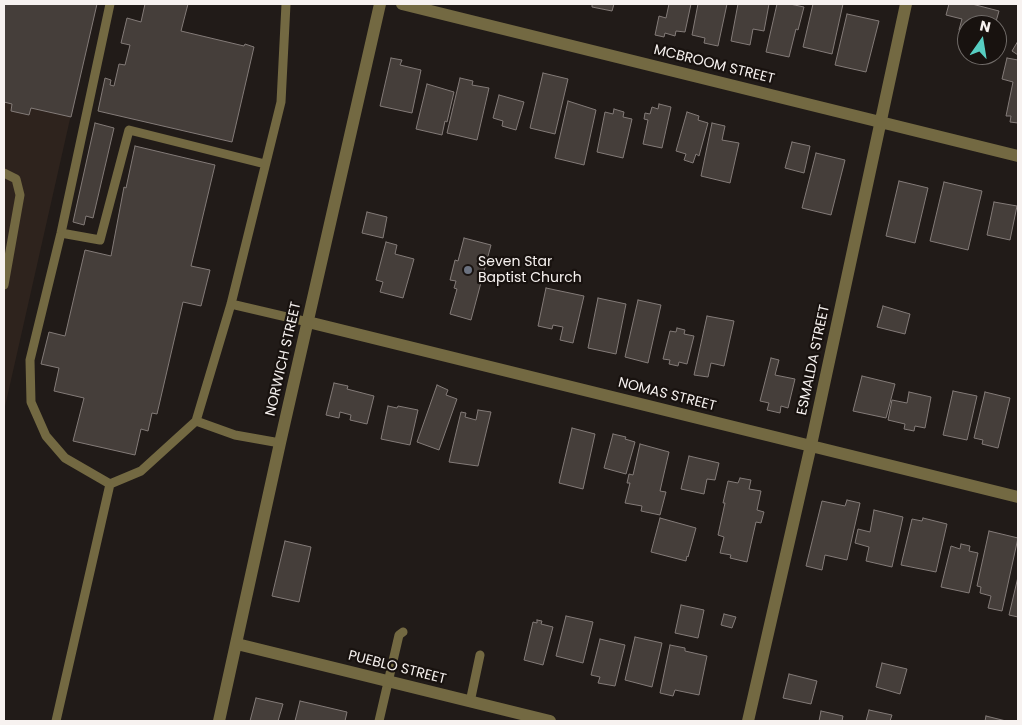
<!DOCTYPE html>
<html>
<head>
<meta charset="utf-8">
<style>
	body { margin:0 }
	#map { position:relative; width:1022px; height:725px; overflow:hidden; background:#211b18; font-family:Poppins,sans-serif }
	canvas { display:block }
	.frame { position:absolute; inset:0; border:5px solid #f7f2f0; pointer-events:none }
	.north { position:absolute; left:957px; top:15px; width:50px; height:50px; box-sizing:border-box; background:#18120f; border:1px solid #716c69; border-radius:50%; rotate:13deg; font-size:14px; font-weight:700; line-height:20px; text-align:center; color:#f7f2f0 }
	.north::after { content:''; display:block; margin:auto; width:18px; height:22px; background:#57cec2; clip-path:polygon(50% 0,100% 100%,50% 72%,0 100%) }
</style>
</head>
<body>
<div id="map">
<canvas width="1022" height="725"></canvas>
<div class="frame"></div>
<div class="north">N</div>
</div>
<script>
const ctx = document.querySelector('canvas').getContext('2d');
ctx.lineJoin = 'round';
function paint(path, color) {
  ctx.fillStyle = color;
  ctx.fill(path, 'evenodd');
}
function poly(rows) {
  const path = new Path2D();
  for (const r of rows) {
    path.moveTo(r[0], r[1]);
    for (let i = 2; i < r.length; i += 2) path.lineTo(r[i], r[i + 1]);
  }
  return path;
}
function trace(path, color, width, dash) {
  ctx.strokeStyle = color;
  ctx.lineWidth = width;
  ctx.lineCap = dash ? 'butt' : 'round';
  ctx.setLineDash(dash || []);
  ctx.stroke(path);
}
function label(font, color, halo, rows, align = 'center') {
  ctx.font = font + ' Poppins,sans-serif';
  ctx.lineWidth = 4.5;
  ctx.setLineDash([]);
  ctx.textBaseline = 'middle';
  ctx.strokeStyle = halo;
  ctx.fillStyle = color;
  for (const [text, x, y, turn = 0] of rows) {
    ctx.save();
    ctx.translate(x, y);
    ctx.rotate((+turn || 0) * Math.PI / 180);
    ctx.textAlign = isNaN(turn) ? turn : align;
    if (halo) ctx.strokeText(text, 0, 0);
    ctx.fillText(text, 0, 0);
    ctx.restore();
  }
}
paint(poly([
	[4,4,96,4,4,411]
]), '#2e231d');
const building = poly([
	[4,4,97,4,71,117,31,108,29,115,11,111,12,104,4,102,4,4],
	[145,4,188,4,181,31,244,46,245,44,254,47,232,142,98,111,105,78,111,80,110,85,114,86,119,64,125,65,130,45,121,43,127,18,141,22,145,4],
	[592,4,614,4,612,11,592,7,592,4],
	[669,4,691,4,685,32,676,31,675,36,665,33,664,37,655,35,659,16,666,18,669,4],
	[698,4,727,4,718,46,704,43,705,38,692,35,698,4],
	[738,4,769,4,764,31,753,29,750,45,731,41,738,4],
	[777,4,790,4,804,7,798,30,796,29,789,57,766,52,777,4],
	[813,4,843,4,832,54,803,47,813,4],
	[949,4,972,4,999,11,995,25,967,25,967,32,959,30,962,19,946,15,949,4],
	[847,14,879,21,866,72,835,65,847,14],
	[1018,41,1018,55,1012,51,1018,41],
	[391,58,402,60,400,65,421,70,412,113,380,106,391,58],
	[1007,58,1018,60,1018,123,1010,122,1011,116,1006,116,1013,82,1002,79,1007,58],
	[543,73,568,79,555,134,530,128,543,73],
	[460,78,473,81,472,85,489,88,477,140,447,133,460,78],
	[427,84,454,92,447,122,445,121,442,135,416,129,427,84],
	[499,95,524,102,516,130,502,126,503,121,493,118,499,95],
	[568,101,596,110,584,165,555,158,568,101],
	[659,104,671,107,662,148,643,144,648,120,644,119,645,113,650,114,652,107,658,109,659,104],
	[614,109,624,112,623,117,632,119,623,158,597,152,605,112,613,114,614,109],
	[687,112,699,116,698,120,708,123,699,156,696,154,693,163,684,160,686,154,676,151,687,112],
	[95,123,114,128,93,218,86,216,84,225,73,222,95,123],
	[712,123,725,126,722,140,739,143,730,183,701,176,712,123],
	[792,142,810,146,804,173,785,168,792,142],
	[135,146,215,165,191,266,210,270,201,306,183,302,157,414,152,413,148,431,141,429,135,455,73,441,84,398,54,391,59,368,41,364,49,332,65,336,85,250,111,256,124,187,126,188,135,146],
	[816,153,845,160,831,215,802,208,816,153],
	[899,181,928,188,915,243,886,236,899,181],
	[944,182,982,191,968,250,930,241,944,182],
	[994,202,1017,206,1010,240,987,235,994,202],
	[367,212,387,217,383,238,362,233,367,212],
	[464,238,491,245,471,320,450,314,457,289,454,288,456,281,450,280,455,260,458,261,464,238],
	[386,242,397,245,395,254,414,259,403,298,380,292,383,282,376,280,386,242],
	[546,288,584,296,573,343,560,340,563,327,553,325,552,329,538,326,546,288],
	[598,298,626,304,616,354,588,348,598,298],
	[638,300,661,305,648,363,625,357,638,300],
	[883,306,910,314,905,334,877,327,883,306],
	[707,316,734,321,724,366,711,363,708,377,694,375,707,316],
	[677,328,685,330,684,334,694,336,687,364,679,362,678,366,669,364,670,360,663,359,670,331,676,332,677,328],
	[771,358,779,360,775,375,795,379,788,408,781,406,780,413,767,410,769,403,760,401,771,358],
	[862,376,895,384,886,418,853,411,862,376],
	[334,383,348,386,347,389,374,396,367,424,350,420,351,415,340,412,339,418,326,415,334,383],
	[437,385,448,390,446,395,457,399,439,450,417,442,437,385],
	[953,391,977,396,967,440,943,435,953,391],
	[909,392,931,397,925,428,915,426,914,431,904,429,905,424,888,420,892,400,907,403,909,392],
	[985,392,1010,398,998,448,982,444,983,440,974,438,985,392],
	[388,406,397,408,398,406,418,410,410,445,381,439,388,406],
	[478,410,491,412,478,466,449,462,461,412,466,413,465,417,476,420,478,410],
	[572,428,595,434,583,489,559,483,572,428],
	[613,434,626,437,625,439,635,442,626,474,604,468,613,434],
	[640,444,669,452,660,491,666,492,660,515,641,511,642,506,625,503,630,483,627,483,629,474,633,475,640,444],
	[689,456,719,463,715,480,707,479,704,494,681,489,689,456],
	[740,478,751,480,749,489,761,491,757,510,764,512,761,523,756,522,747,562,730,558,731,555,720,553,724,537,718,535,725,503,723,503,728,481,738,483,740,478],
	[847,500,860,503,847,560,825,555,822,570,806,566,822,501,845,506,847,500],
	[874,510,903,517,892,567,866,561,869,547,855,543,858,529,870,532,874,510],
	[660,518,696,528,688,557,687,556,686,561,651,552,660,518],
	[923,518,947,524,936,572,901,565,912,519,922,521,923,518],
	[989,531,1018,538,1002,611,988,608,991,596,980,593,981,587,977,586,989,531],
	[285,541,311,547,299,602,272,596,285,541],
	[961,544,970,546,969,551,978,553,969,593,941,587,951,546,960,549,961,544],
	[1018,577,1018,617,1009,615,1018,577],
	[681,605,704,610,698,638,675,633,681,605],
	[724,614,736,617,732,628,721,625,724,614],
	[566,616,593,622,583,663,556,656,566,616],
	[537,620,542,621,541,624,553,627,543,665,524,660,533,622,537,623,537,620],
	[635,637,662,643,652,687,625,680,635,637],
	[600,639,625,645,615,686,598,683,600,677,591,675,600,639],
	[670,645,685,648,685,651,707,656,699,695,675,690,673,696,660,693,670,645],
	[882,663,907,669,900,694,876,687,882,663],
	[789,674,817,681,811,704,783,698,789,674],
	[256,698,283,704,278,721,250,721,256,698],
	[300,701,347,712,345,721,295,721,300,701],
	[869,710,892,715,890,721,866,721,869,710],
	[821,711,843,716,842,721,819,721,821,711],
	[986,716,1006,721,985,721,986,716]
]);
paint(building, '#453e3a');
trace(building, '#837b78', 1);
trace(poly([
	[4,173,16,179,20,195,4,285],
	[61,233,100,240,129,130,265,164],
	[231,304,308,322],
	[280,443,235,435,196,421,231,304,281,102,286,4],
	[110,484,141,471,196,421],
	[470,702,480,655],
	[56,721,110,484,65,458,46,436,31,402,30,360,61,233,110,4],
	[379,721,399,635,403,632]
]), '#736942', 9);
trace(poly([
	[402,4,1018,156],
	[308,322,1018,497],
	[237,644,550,721],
	[219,721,280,443,380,4],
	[748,721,811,445,906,4]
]), '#736942', 12);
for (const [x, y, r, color] of [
	[468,270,5,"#6b7280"]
]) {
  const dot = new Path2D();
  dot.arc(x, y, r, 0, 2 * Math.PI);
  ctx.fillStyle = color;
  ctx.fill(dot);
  trace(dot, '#18120f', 2);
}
label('14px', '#f7f2f0', '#18120f', [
	["MCBROOM STREET",714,65,14],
	["NORWICH STREET",284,359,-77],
	["ESMALDA STREET",814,360,-78],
	["NOMAS STREET",667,395,14],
	["PUEBLO STREET",397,668,14]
]);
label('14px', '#f7f2f0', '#18120f', [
	["Seven Star",478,262],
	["Baptist Church",478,278]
], 'left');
</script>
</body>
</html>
